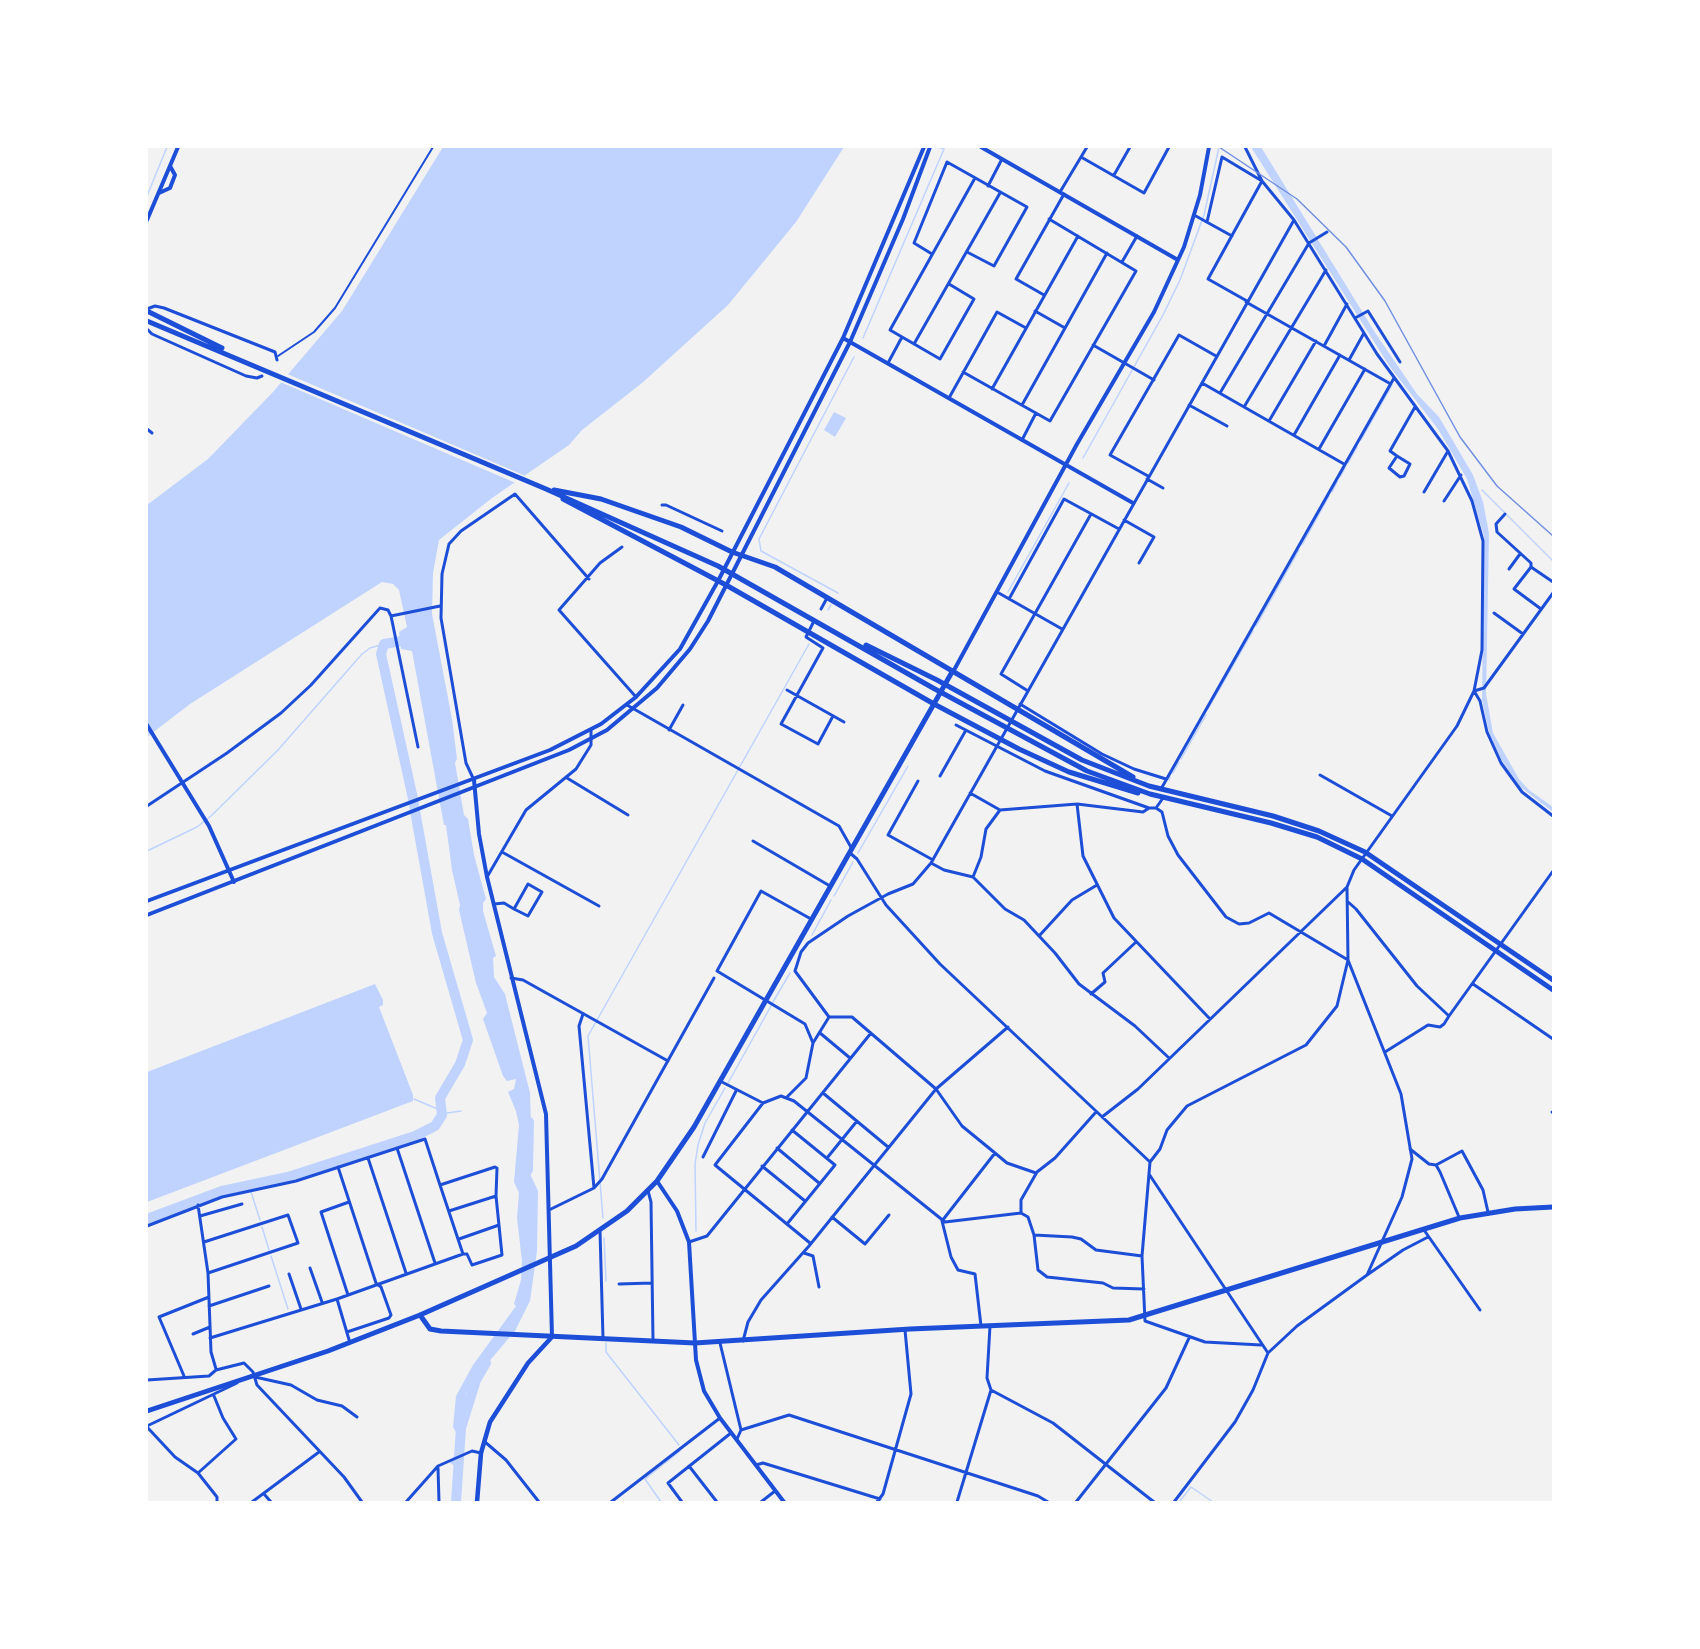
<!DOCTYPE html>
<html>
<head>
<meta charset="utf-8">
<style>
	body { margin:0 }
	#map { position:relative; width:1700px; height:1649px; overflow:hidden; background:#f2f2f2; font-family:Roboto,sans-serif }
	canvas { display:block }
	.frame { position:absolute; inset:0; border:148px solid #fff; pointer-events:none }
</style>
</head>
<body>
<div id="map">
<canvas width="1700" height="1649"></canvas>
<div class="frame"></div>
</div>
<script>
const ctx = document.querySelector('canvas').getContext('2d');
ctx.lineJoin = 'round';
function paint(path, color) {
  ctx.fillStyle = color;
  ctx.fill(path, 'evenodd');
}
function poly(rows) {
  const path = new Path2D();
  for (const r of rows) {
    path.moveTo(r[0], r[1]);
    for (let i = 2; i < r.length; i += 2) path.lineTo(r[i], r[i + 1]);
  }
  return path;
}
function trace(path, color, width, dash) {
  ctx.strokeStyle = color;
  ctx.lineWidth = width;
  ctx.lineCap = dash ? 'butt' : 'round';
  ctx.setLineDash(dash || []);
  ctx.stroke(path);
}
paint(poly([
	[443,147,844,147,796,222,728,305,642,383,582,430,569,445,492,498,439,540,433,573,432,614,452,719,457,759,455,763,464,815,468,819,474,855,486,899,483,903,483,911,496,956,493,958,494,977,505,994,530,1093,531,1123,526,1145,531,1176,538,1191,537,1251,530,1301,515,1331,475,1378,466,1394,466,1414,462,1435,459,1437,463,1446,463,1465,455,1466,450,1463,457,1451,457,1434,453,1427,456,1396,473,1365,516,1306,514,1304,521,1280,522,1261,517,1218,519,1193,514,1182,519,1125,516,1111,508,1092,514,1089,516,1079,507,1081,503,1076,483,1019,487,1013,476,983,459,910,460,905,452,870,446,825,444,825,412,651,401,649,399,632,407,627,399,590,393,584,382,582,190,704,147,737,147,505,208,459,273,392,342,311],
	[1251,147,1261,147,1376,334,1417,394,1439,417,1473,475,1483,502,1489,533,1486,694,1493,733,1519,779,1529,790,1553,807,1553,812,1519,786,1500,758,1490,737,1482,700,1484,536,1467,479,1438,429,1390,367],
	[834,412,846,418,835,437,824,430],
	[375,984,383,1000,383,1005,379,1007,413,1095,413,1101,147,1202,147,1072]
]), '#bfd3fe');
paint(poly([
	[285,373,528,477,518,484,278,381]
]), '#f2f2f2');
trace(poly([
	[147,196,167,147],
	[863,338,944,149,938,147],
	[1361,440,1392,385],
	[1083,458,1163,315,1180,280,1204,215,1219,147],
	[1348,463,1357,447],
	[1340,477,1345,468],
	[1482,490,1553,561],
	[1332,492,1337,482],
	[1302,545,1329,496],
	[1008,592,1069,483],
	[838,593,761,551,759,539,854,357],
	[828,610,831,605],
	[1256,626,1299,550],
	[1208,709,1253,631],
	[1181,759,1206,715],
	[1173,773,1179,762],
	[1169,780,1170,777],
	[147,851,197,827,211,816,278,750,362,654,370,648,384,644],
	[858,853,908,766],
	[834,896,853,862],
	[812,935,831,900],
	[773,1002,790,973],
	[728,1083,771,1006],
	[414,1099,447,1113,461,1111],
	[251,1192,260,1220],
	[603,1218,588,1036,809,644],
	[262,1227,269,1250],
	[696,1231,695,1164,698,1145,705,1123,725,1088],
	[604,1238,606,1281],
	[271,1256,288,1309],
	[606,1343,606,1352,679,1445],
	[661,1502,645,1479,680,1451],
	[1179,1502,1191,1487,1213,1502]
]), '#bfd3fe', 1.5);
trace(poly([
	[528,1170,529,1122],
	[147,1219,222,1191,288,1177,415,1136,435,1126,442,1115,440,1098,460,1064,468,1040,437,933,412,794,381,654,384,644,414,639],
	[456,1502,461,1428,476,1380,486,1363]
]), '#bfd3fe', 10);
trace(poly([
	[278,356,314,332,335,308,433,147]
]), '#1d4ed8', 2);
trace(poly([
	[1245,147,1262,181,1294,220,1377,354,1448,451,1472,501,1483,541,1482,650,1474,691,1457,726,1354,870,1347,887,1348,960,1337,1006,1306,1045,1187,1106,1167,1130,1160,1149,1150,1162,1142,1256,1145,1321,1205,1342,1261,1345],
	[1081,157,1144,193,1169,147],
	[1114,175,1130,147],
	[988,186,1002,159],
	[1060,192,1087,147],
	[1194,215,1232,236],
	[1207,222,1222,157,1262,181,1208,279,1247,301],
	[932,254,914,243,947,162,1027,207,994,266,967,252],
	[1122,262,1137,236],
	[949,284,974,299,940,359,890,330,975,178],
	[1044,295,1016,279,1064,194],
	[1246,302,1389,383],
	[147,309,155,306,164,308,275,352,277,360],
	[1035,311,1065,328],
	[1355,318,1368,311,1400,362],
	[147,329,152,334,246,376,257,378,262,376],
	[914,344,1000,193],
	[1093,345,1154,380],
	[1324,346,1347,304],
	[1349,360,1364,333],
	[888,363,902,337],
	[963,372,1050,421,1136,271,1049,219],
	[1202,383,1344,464],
	[992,389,1078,236],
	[1220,393,1309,243,1327,232],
	[949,398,997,312,1026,328],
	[1022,405,1107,253],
	[1189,405,1227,426],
	[1244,407,1326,270],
	[1269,421,1316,341],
	[147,429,152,433],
	[1294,435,1340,355],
	[1022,440,1036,413],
	[1319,449,1365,369],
	[1397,456,1389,468,1400,477,1404,476,1410,464,1397,456,1390,451,1415,407],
	[1148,476,1110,455,1179,335,1216,356],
	[1147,479,1163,488],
	[1424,492,1448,451],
	[1444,501,1461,475],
	[662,505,666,505,722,531],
	[1505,514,1496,524,1497,532,1531,563,1531,567,1553,582],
	[1124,520,1154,537,1139,563],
	[622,547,600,563,559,610,636,697],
	[1531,567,1514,589,1541,609],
	[1509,569,1520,554],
	[997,592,1062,629],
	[1009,599,1064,499,1119,529],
	[821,609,827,598],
	[1494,613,1523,634],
	[391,616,440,606],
	[813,623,806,637,823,648,781,724,818,744,833,716],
	[787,690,844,722],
	[1028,691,1001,674,1091,514],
	[1474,691,1480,701,1487,732,1501,763,1522,792,1553,816],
	[1474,691,1484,688,1553,593],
	[1020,704,1102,754,1134,769,1166,779],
	[627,705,839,826,852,849],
	[956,725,1045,771,1149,808],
	[669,730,683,705],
	[1320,775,1392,816],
	[940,776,966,730],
	[473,778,466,763,441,618,442,574,449,544,461,531,515,494,589,579],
	[567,778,628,815],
	[918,781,888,835,933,860],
	[1161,789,1394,378],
	[970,793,1000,810,1077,804,1143,812,1149,808,1156,808,1163,798],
	[1077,804,1083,856,1114,918,1210,1019],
	[147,806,227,753,281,713,311,685,380,608,388,610,391,616,418,747],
	[1156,808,1162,812,1168,836,1178,855,1226,917,1239,924,1249,923,1269,913,1348,960,1401,1094,1412,1159,1402,1197,1367,1275],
	[753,841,830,886],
	[502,852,599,906],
	[850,853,857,859,886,905,940,964,1150,1162],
	[931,863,944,870,973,877,1005,909,1024,920,1055,953,1079,984,1135,1026,1169,1058],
	[487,877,526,810,576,769,591,745,591,730],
	[973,877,981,857,986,829,1000,810],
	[1347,901,1356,909,1417,986,1449,1016,1553,871],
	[494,904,504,903,514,909,528,916,542,892,528,884,514,909],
	[811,919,761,891,717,971,805,1024,813,1043],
	[1039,936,1072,900,1097,885],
	[511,978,523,980,668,1061],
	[1473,984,1553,1039],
	[1091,994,1105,982,1103,973,1136,942],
	[583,1014,579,1026,594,1188],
	[829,1017,795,971,801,952,808,943,848,916,888,894,913,884,931,863,1294,220],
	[829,1017,852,1017,936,1089,962,1126,995,1153,1007,1163,1036,1173],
	[820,1033,850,1058],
	[1385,1052,1428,1025,1440,1027,1444,1024,1449,1016],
	[720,1081,763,1103,781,1096,794,1101,945,1222,1021,1213,1028,1217,1034,1235,1038,1270,1047,1277,1103,1283,1113,1288,1144,1289],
	[823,1093,888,1147],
	[787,1097,806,1078,813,1043,829,1017],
	[763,1103,715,1165,810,1243],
	[1552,1112,1553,1113],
	[1102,1117,1138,1089,1347,887],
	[397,1148,435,1263],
	[777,1148,819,1183],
	[1410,1149,1429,1164,1436,1165,1440,1172,1459,1217],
	[703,1157,736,1091],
	[368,1158,406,1273],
	[827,1158,857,1121],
	[1436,1165,1462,1151,1483,1190,1488,1212],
	[762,1166,805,1201],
	[338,1167,376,1283,381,1287,391,1315,389,1318,347,1332],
	[1149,1174,1268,1353,1253,1390,1235,1422,1174,1502],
	[648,1191,651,1202,653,1340],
	[198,1205,208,1273,211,1352,216,1369],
	[549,1210,594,1188,602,1179,714,978],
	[449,1211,496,1196],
	[1021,1213,1021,1200,1037,1172,1055,1158,1096,1112],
	[200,1216,242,1204],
	[832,1217,865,1244,889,1215],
	[787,1224,835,1165,792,1130],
	[147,1226,222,1197,296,1181,425,1139,440,1185,463,1254,467,1254,472,1265,502,1255,496,1196,497,1168,495,1167,440,1185],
	[1424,1230,1480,1310],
	[600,1231,603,1338],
	[1034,1235,1072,1237,1081,1239,1096,1250,1142,1256],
	[459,1239,499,1225],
	[204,1242,288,1215,298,1243,208,1273],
	[689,1242,707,1236,871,1033],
	[804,1253,813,1256,819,1287],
	[310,1268,322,1302],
	[289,1274,301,1309],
	[619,1284,652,1283],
	[348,1295,321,1212,349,1202],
	[209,1306,269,1286],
	[981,1326,975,1274,958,1270,951,1257,942,1221,995,1153],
	[990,1326,987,1378,991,1390,1053,1423,1154,1502],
	[193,1334,210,1327],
	[210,1338,337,1299],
	[743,1341,748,1322,761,1300,809,1246,936,1089,1008,1027],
	[350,1343,337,1299,463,1254],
	[720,1343,741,1430,737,1439],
	[1268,1353,1297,1326,1367,1275,1403,1250,1428,1237],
	[184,1376,159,1317,209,1297],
	[255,1377,291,1385,317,1400,342,1406,357,1417],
	[147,1380,209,1376,216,1370,244,1363,253,1372,257,1385,344,1477,362,1502],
	[147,1426,237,1383],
	[147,1427,175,1457,198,1473,217,1497,217,1502],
	[741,1430,789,1415,1038,1496,1048,1502],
	[485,1442,506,1460,539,1502],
	[756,1465,763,1463,880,1499],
	[689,1466,717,1502],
	[438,1468,439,1502],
	[198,1473,236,1439,223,1418,214,1396],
	[264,1494,271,1502],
	[252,1502,319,1452],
	[406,1502,438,1466,472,1451,481,1453],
	[611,1502,720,1418],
	[682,1502,668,1483,731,1433],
	[761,1502,775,1491],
	[877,1502,883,1494,911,1394,905,1330],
	[957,1502,991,1390],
	[1076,1502,1166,1388,1189,1338]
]), '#1d4ed8', 3);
trace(poly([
	[981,147,1178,260],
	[159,193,170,188,175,175,170,166],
	[147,220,178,147],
	[843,338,1133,503],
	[953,672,1077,444,1154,312,1184,247,1200,195,1209,147],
	[147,725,209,826,234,882],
	[474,780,479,834,487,877,546,1114,552,1337],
	[147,901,550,750,601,724,636,697,680,649,718,581,843,338,924,147],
	[147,915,569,750,607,730,657,688,690,649,708,621,850,342,903,219,930,147],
	[657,1181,677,1211,689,1242,696,1360,704,1391,720,1418,784,1502]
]), '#1d4ed8', 4);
trace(poly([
	[477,1502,481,1453,490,1422,528,1363,551,1338]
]), '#1d4ed8', 4.5);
trace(poly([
	[420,1315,430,1329,441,1331,695,1343,910,1329,1129,1320,1460,1218,1515,1209,1553,1207],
	[147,1411,328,1351,420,1315,576,1246,627,1211,657,1181,694,1127,952,672]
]), '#1d4ed8', 5);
trace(poly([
	[147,311,222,348],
	[147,321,546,489,718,566,933,688,1087,771,1150,794,1271,823,1317,837,1362,859,1553,990],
	[554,490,601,499,681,527,732,552,775,567,1133,777],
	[563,499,726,585,934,704,1019,749,1069,772,1138,793],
	[866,645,937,680,1082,760,1149,786,1273,816,1319,831,1365,852,1553,980]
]), '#1d4ed8', 5);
trace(poly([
	[1219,147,1297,199,1346,247,1385,301,1460,437,1497,486,1553,536]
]), '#7290e2', 1.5);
</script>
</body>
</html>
